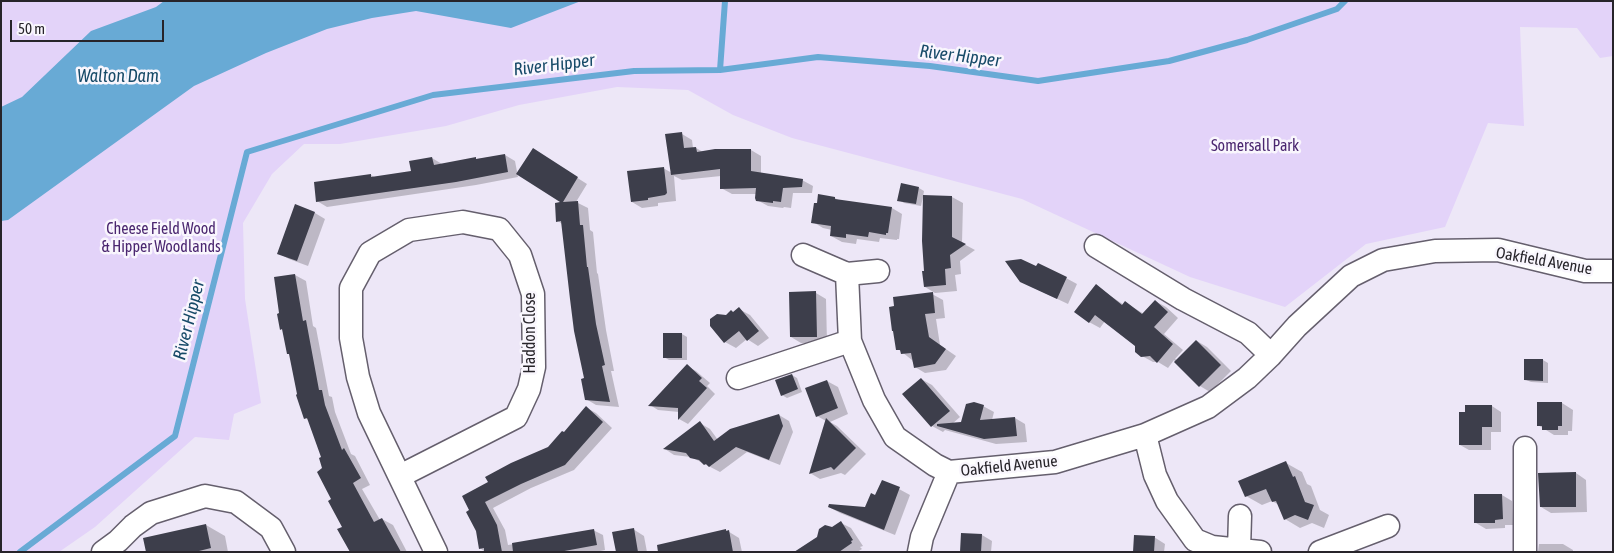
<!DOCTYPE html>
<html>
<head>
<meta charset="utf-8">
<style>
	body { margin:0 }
	#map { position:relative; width:1614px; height:553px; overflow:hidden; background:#ede7f7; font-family:"Asap Condensed",sans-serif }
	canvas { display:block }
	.frame { position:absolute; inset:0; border:2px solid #27242a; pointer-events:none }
	.scale { position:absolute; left:10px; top:20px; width:154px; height:22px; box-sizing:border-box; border:2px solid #27242a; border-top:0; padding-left:6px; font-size:15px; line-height:18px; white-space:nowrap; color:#27242a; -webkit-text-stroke:4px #f9f6fd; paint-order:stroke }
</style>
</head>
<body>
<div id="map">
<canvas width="1614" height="553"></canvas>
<div class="frame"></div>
<div class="scale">50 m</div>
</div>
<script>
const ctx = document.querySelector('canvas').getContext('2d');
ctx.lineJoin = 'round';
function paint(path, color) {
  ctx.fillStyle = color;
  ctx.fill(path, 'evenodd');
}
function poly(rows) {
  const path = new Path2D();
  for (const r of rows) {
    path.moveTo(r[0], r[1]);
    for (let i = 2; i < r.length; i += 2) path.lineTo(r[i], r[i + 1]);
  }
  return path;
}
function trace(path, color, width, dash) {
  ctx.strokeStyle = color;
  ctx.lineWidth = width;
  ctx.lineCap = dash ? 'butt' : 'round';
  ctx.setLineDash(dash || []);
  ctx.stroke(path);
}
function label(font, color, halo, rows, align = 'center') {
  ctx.font = font + ' "Asap Condensed",sans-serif';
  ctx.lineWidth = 5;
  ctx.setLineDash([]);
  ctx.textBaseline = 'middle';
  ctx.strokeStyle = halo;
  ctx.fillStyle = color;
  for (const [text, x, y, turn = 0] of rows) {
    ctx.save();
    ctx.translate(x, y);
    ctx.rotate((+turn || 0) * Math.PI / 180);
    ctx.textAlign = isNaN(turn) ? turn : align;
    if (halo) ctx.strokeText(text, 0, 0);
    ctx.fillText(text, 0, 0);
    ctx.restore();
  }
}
paint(poly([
	[1,1,1613,1,1613,56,1600,58,1577,28,1520,27,1524,126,1488,123,1445,227,1366,244,1285,307,1190,277,1022,199,792,138,733,115,688,90,617,87,519,105,446,126,340,144,304,144,272,174,243,223,245,299,261,403,234,414,229,440,195,437,95,527,59,552,1,552]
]), '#e3d3f9');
paint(poly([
	[164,1,581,1,511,28,416,11,372,18,327,29,266,53,194,86,8,220,1,221,1,107,22,97,91,31,156,7]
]), '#68aad5');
paint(poly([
	[682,134,692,140,693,148,696,148,703,152,751,150,761,156,761,174,802,180,813,186,812,193,793,193,791,208,784,207,783,208,768,206,757,200,757,194,732,194,721,188,721,176,682,180,674,176,676,201,658,203,658,206,642,208,632,202,663,168,672,173],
	[505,155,515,161,518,177,476,185,327,207,317,201,371,175,376,178,412,172,432,158,442,164],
	[543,156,587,184,576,202,588,208,590,230,593,232,597,273,598,274,606,330,614,371,611,371,619,407,596,405,586,399,586,379,562,224,558,221,564,203,518,174],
	[919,188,924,191,923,197,952,197,963,203,962,243,975,250,960,261,961,274,955,275,957,291,935,293,925,287,924,197,923,197,921,206,904,203,899,200],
	[835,198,840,201,892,208,902,214,899,239,897,239,897,240,880,238,879,242,857,239,856,244,842,242,831,236,832,230,823,228,813,222],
	[295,206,315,213,325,219,308,266,289,259,278,253],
	[295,275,306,281,313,326,316,328,329,396,332,397,335,412,351,454,355,456,370,485,362,489,380,520,382,519,393,525,407,552,365,552,332,500,322,458,309,420,305,418,284,330,281,329],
	[1066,278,1077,284,1068,304,1032,287],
	[1096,286,1124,305,1126,303,1144,314,1155,301,1166,307,1178,318,1164,334,1183,350,1175,359,1177,360,1197,341,1207,347,1231,371,1210,392,1200,386,1174,360,1168,368,1158,362,1153,362,1142,356,1136,345,1105,321,1100,328,1089,322],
	[816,293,826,299,827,343,801,343,791,337],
	[932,294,943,300,945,318,936,319,940,345,956,356,946,370,925,373,915,367,912,360,898,349],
	[739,309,750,315,769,338,758,346,747,339,736,348,725,342,711,326],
	[682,334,687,337,687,360,669,360,664,357],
	[1543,360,1548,363,1548,383,1531,382,1526,380],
	[687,366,696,371,710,383,707,386,715,394,688,424,679,419,679,412,658,410,650,405],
	[792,375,797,378,802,392,787,398,782,395],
	[921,379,932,385,960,417,952,424,962,423,983,406,994,412,992,420,1015,418,1025,424,1027,442,996,444,945,430,943,432,932,426],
	[827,381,838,387,848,414,830,422,837,426,866,454,845,475,841,473,820,479,810,473,826,421,817,416],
	[1562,403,1573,410,1572,431,1568,431,1568,435,1554,435,1538,425],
	[1466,406,1492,406,1501,412,1501,432,1491,432,1491,450,1469,450,1460,445],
	[587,408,596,413,612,428,574,470,531,488,493,508,505,530,508,545,593,530,603,535,605,550,596,552,485,552,480,548,477,530,468,512,549,448,564,433],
	[779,415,789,421,793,432,780,465,747,452,720,472,691,457,674,455,665,449,700,423,710,429,718,440],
	[1286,463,1302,472,1307,484,1311,486,1320,510,1329,515,1324,528,1312,523,1300,528,1285,519,1279,505,1272,501,1262,505,1246,496],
	[1576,473,1586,480,1587,512,1551,513,1541,507],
	[899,489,910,495,895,535,840,513,829,507,866,508,876,497],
	[1502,495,1512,501,1513,525,1505,525,1505,528,1486,529,1476,523],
	[841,523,851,528,863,546,860,547,862,549,857,552,817,552,833,528],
	[206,525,225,536,228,552,148,552],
	[633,529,644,536,647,552,617,552],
	[726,530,739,538,742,552,686,552],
	[982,535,992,541,991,552,962,552],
	[1154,537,1165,544,1164,552,1134,552],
	[1539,544,1563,544,1573,550,1573,552,1538,552]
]), '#0003');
trace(poly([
	[720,70,725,1],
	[20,552,175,436,247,152,433,95,634,71,720,70,818,57,930,66,1038,81,1169,61,1247,40,1337,9,1345,1]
]), '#68aad5', 6);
paint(poly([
	[682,132,684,148,696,147,697,152,715,149,751,149,751,171,803,179,802,187,783,188,781,202,773,201,773,203,756,201,755,198,756,188,720,189,720,169,671,175,665,134],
	[533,148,578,177,563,202,578,201,580,225,583,225,587,267,588,267,596,324,605,365,602,366,610,402,585,400,581,379,584,378,574,331,570,299,561,221,556,222,555,203,560,202,516,174],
	[505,154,508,172,456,182,316,202,314,182,371,174,371,177,411,171,409,161,432,157,434,165,476,157,476,159],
	[664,167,667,193,665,195,648,198,648,200,631,202,627,171],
	[901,183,919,187,916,204,897,201],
	[818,194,835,197,835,199,892,207,888,233,886,233,886,235,869,232,868,237,846,234,846,238,830,236,831,226,811,223,814,203,817,203],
	[923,195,952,196,952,237,966,244,950,255,951,268,945,269,946,285,924,287,922,271,924,271,922,241],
	[295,204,315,212,297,261,277,254],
	[1021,259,1036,266,1038,263,1067,277,1057,299,1020,282,1005,261],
	[295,274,303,321,306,320,319,390,322,390,325,405,342,450,344,448,361,478,353,483,374,522,382,518,401,552,350,552,337,529,342,527,328,501,331,499,317,472,322,468,319,458,321,457,307,418,304,419,296,395,297,394,289,354,287,354,282,329,280,330,277,314,279,313,274,277],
	[1096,284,1122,305,1125,301,1142,314,1155,300,1168,312,1154,327,1173,344,1157,363,1150,356,1141,357,1135,352,1135,346,1095,315,1089,323,1074,312],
	[816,291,817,337,790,337,789,292],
	[933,292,935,313,925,314,929,337,946,349,935,364,914,368,911,353,901,354,900,350,896,350,893,331,892,331,889,307,894,306,893,297],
	[739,307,759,331,747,341,739,331,724,343,710,326,710,319,717,314,726,315,731,310,733,312],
	[663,333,682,333,682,358,663,358],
	[1196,340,1221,365,1199,387,1174,362],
	[1524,359,1543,359,1543,381,1524,380],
	[687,364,702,378,699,381,707,388,678,420,678,408,648,406],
	[792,374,798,389,781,396,775,380],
	[921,378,950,411,931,427,902,394],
	[827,380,838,408,816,417,805,388],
	[974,402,984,405,980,420,1015,417,1017,436,984,439,937,426,937,424,961,422,966,404],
	[1537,402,1562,402,1562,426,1558,426,1558,430,1542,430,1542,426,1537,426],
	[1465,405,1492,405,1492,427,1482,427,1482,445,1459,445,1459,412,1465,412],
	[586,406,603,422,565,465,521,484,485,502,497,525,502,552,484,552,484,548,479,549,476,531,466,512,469,510,462,496,488,482,485,477,511,463,548,447,562,431,564,432],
	[779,414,783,426,769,460,736,447,709,467,706,464,704,465,699,460,690,458,686,453,663,449,700,421,714,441,730,429],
	[826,418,856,448,834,470,831,467,809,474],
	[1286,461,1293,477,1295,476,1305,502,1314,505,1308,520,1295,515,1284,520,1276,501,1272,502,1266,489,1245,497,1238,481],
	[1576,472,1576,507,1540,507,1538,473],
	[882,480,900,487,884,530,828,507,829,504,865,507,871,493,875,495],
	[1474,494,1502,494,1503,519,1495,520,1495,523,1474,523],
	[841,521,853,540,851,541,852,543,839,552,794,552,817,537,819,529,825,525,832,527],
	[206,524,211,548,195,552,146,552,143,538],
	[634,528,638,552,616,552,612,532],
	[594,529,597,545,559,552,513,552,512,543],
	[726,529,726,531,729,530,733,552,658,552,657,545],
	[961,533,982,534,981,552,960,552],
	[1134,535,1155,536,1154,552,1133,552]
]), '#3d3e4b');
const minor = poly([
	[1096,246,1183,299,1248,333,1271,355],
	[803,255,847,274,850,341,874,400,895,437,935,465,949,472,1055,462,1145,435,1208,407,1247,378,1271,355,1297,326,1351,276,1383,260,1435,251,1498,250,1585,271,1613,271],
	[847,274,878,271],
	[738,378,850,341],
	[1145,435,1155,475,1167,501,1195,540,1212,547,1260,552],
	[400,476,516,417,529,389,534,367,533,294,520,255,499,229,463,222,409,230,370,253,351,288,351,338,358,377,369,413,436,552],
	[1239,550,1240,516],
	[103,552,118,541,133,526,151,513,205,496,236,502,271,528,284,552],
	[919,552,922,537,949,472],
	[1320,552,1388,526],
	[1525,552,1525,448]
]);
trace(minor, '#655f6d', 25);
trace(minor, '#fff', 22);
label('16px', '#4b2770', '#f9f6fd', [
	["Somersall Park",1255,146],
	["Cheese Field Wood",161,229],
	["& Hipper Woodlands",161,247]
]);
label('16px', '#27242a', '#f9f6fd', [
	["Oakfield Avenue",1544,261,10],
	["Haddon Close",530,333,-90],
	["Oakfield Avenue",1009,466,-6]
]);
label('italic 18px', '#174a68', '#f9f6fd', [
	["River Hipper",960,56,7],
	["River Hipper",554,65,-7],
	["Walton Dam",118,76],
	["River Hipper",189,320,-76]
]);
</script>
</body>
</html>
